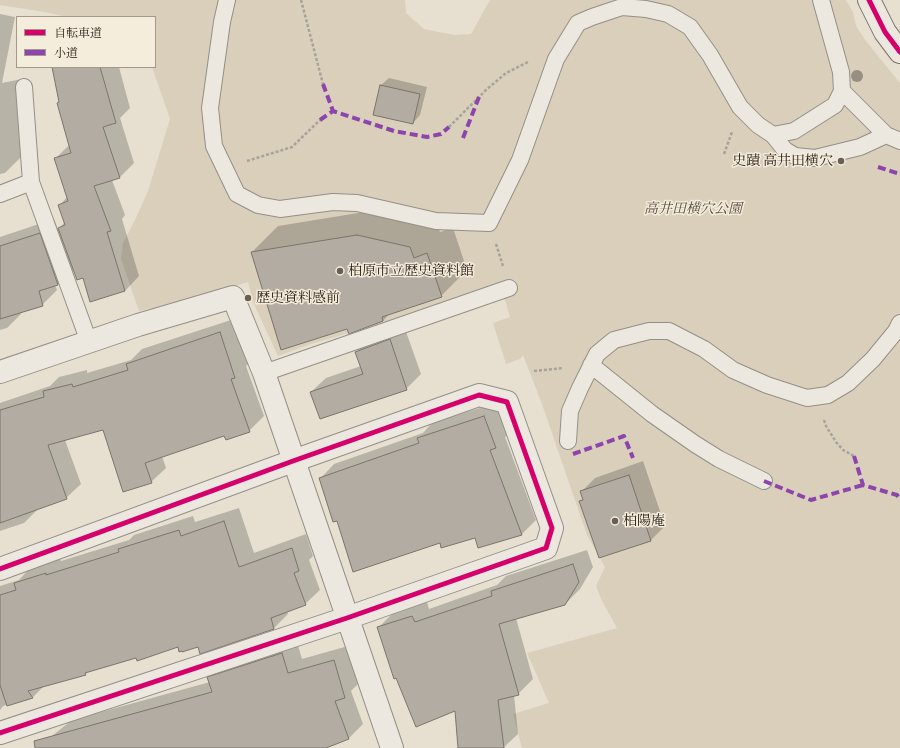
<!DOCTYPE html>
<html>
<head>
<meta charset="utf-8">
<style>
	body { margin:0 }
	#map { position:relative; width:900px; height:748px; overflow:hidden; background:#e7e0d1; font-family:"EB Garamond","Noto Serif JP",serif }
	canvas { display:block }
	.legend { position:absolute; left:16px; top:16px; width:140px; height:52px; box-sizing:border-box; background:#f5eddb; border:1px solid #a3988b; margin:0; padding:5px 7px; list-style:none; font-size:12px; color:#271914 }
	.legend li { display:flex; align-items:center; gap:8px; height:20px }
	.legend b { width:20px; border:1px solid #a3988b }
</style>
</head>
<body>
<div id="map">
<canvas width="900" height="748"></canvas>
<ul class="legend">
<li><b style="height:5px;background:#d6006c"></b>自転車道</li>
<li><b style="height:5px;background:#8e44ad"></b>小道</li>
</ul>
</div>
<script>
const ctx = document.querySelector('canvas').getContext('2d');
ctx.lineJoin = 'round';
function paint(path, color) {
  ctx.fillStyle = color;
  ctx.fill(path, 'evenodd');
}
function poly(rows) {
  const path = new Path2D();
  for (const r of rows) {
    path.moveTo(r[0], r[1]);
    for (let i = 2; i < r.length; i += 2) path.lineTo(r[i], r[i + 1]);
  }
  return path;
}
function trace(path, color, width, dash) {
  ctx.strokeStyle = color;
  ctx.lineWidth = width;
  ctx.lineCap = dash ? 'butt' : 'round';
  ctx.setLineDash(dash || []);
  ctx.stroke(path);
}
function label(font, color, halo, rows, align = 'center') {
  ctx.font = font + ' "EB Garamond","Noto Serif JP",serif';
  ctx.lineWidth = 3;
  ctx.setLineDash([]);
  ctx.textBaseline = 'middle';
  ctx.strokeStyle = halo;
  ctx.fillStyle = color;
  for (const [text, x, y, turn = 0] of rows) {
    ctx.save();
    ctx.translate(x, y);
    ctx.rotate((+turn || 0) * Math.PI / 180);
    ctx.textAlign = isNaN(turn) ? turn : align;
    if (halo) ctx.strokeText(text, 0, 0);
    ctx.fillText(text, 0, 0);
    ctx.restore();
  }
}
paint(poly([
	[0,0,405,0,406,13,424,29,454,35,471,34,490,0,846,0,853,12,856,26,866,41,900,83,900,748,522,748,513,714,549,703,527,653,617,628,602,601,596,586,605,567,587,535,543,407,523,355,520,359,506,364,493,323,510,317,501,287,416,311,366,328,311,344,278,356,253,302,248,282,191,300,139,311,121,259,123,243,135,220,148,191,170,119,152,67,155,67,155,17,68,17,44,12,0,5]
]), '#d9cfbb');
paint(poly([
	[0,14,15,17,2,83,22,79,33,135,23,155,5,173,0,174],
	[53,67,119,67,130,108,120,118,134,163,119,178,112,180,125,215,122,219,139,276,125,291,84,277,74,269,58,284,55,285,57,290,42,305,20,311,21,314,7,328,0,330,0,237,54,219,58,229,65,222,59,206,68,196,56,158,70,144],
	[389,78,427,87,420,115,413,123,375,114,381,85],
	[383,209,436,221,440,232,453,228,467,270,441,296,390,313,383,321,349,332,348,327,252,252,278,226],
	[234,319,249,363,246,366,264,416,249,431,224,434,162,456,166,468,151,482,104,429,65,440,81,484,66,498,39,508,24,523,0,531,0,403,50,386,59,377,87,370,87,373,131,360,142,349],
	[404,326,421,374,406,389,311,392,326,378,361,366,356,352,371,337],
	[499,402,510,433,505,437,536,520,522,534,479,547,475,536,440,541,338,520,320,479,334,464,423,433,432,423],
	[643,461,665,526,651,540,599,557,581,501,583,498,581,492,595,478],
	[239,508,254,553,306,534,313,556,309,560,320,590,305,604,287,611,288,614,274,628,199,646,178,646,88,671,85,674,45,685,33,697,3,706,0,710,0,586,19,580,29,569,60,559,61,561,129,540,134,535,193,516,195,522],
	[587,550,593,567,580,589,565,604,516,618,533,679,518,694,514,695,518,734,503,748,459,748,456,710,378,628,393,613,427,602,429,609,497,585,506,576],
	[296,639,302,659,348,646,359,683,351,691,363,724,349,738,323,748,37,748,72,720,210,682,209,678,223,663]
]), '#0003');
const building = poly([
	[52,67,100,67,116,123,103,127,120,178,94,186,111,231,107,232,125,291,90,302,83,278,77,280,58,228,65,225,58,205,68,201,54,158,71,153,57,103,59,102,52,67],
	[380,85,420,94,413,124,373,115,380,85],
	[40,233,58,285,39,291,43,306,0,319,0,246,40,233],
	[357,235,410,247,414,258,427,253,442,297,382,317,383,321,349,334,347,329,281,350,251,252,357,235],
	[220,332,235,378,231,379,250,432,226,440,224,436,145,463,152,483,123,492,103,430,48,445,67,499,0,523,0,410,44,397,43,391,72,384,73,387,128,370,126,364,220,332],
	[390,339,407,390,320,419,310,392,363,374,355,352,390,339],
	[484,416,496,448,490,450,522,535,478,548,475,538,441,548,440,543,353,572,337,521,333,522,319,478,419,443,417,438,484,416],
	[629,475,651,541,599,558,579,501,583,500,580,491,629,475],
	[224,521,239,567,292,548,299,571,294,573,306,605,271,618,274,629,200,654,198,647,182,652,182,651,179,652,178,647,137,661,136,658,85,673,86,675,28,691,33,698,7,706,0,685,0,595,16,590,14,583,46,573,46,575,119,552,118,549,179,530,181,536,224,521],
	[573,564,579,582,565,605,499,624,519,695,498,700,504,748,458,748,455,711,416,727,396,678,394,679,377,627,412,616,415,622,492,596,491,591,573,564],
	[282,653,288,673,334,660,345,698,335,701,349,739,326,748,35,748,34,741,212,692,207,677,282,653]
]);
paint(building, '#b2aca2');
trace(building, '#7a746c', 1);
const lane = poly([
	[227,0,222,22,210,108,214,146,237,194,258,205,280,209,333,202,357,203,436,221,489,223,520,160,556,59,578,23,592,17,622,7,646,9,668,14,690,27,710,55,740,107,758,125,773,135,794,131,835,105,842,91,841,72,821,0],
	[24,87,31,182,89,342],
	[773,135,785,150,795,156,815,158,860,147,886,135,842,91],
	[886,135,900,141],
	[0,194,31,182],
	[591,365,652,414,695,444,719,459,764,481],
	[264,373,509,288],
	[568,441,570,411,580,388,597,354,614,340,649,331,669,331,704,349,733,370,767,385,807,398,828,395,848,383,873,359,896,331,900,323]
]);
const street = poly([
	[0,372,138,325,233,297,264,373,392,748],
	[0,569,293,461,479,395,507,402,552,528,546,548,347,618,0,733]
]);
const secondary = poly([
	[869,0,885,32,900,52]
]);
trace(lane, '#948f86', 18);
trace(street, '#948f86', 24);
trace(secondary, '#7a746c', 24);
trace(poly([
	[301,0,323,84],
	[449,127,486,90,506,73,528,62],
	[724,154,732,132],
	[247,161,292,147,320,120],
	[496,244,503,266],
	[534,371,563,368],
	[824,420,826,426,836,442,843,450,854,456]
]), '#a6a29c', 2.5, [3, 2]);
trace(lane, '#ece8e0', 16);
trace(street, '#ece8e0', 22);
trace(secondary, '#ece8e0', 22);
trace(poly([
	[323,84,333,111],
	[320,120,333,111,394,131,427,137,441,134,449,127],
	[463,138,479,97],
	[878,167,900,174],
	[573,454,624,436,633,458],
	[854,456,863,485,897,495,900,499],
	[764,481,811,500,863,485]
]), '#8e44ad', 4, [8, 4]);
trace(poly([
	[869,0,885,32,900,52],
	[0,569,293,461,479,395,507,402,552,528,546,548,347,618,0,733]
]), '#d6006c', 5);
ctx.fillStyle = '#998e82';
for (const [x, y] of [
	[857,76]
]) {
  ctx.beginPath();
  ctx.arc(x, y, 6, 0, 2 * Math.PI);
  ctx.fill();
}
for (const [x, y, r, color] of [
	[841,161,4,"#6a5f56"],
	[340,271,4,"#6a5f56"],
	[248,298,4,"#6a5f56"],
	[615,521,4,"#6a5f56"]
]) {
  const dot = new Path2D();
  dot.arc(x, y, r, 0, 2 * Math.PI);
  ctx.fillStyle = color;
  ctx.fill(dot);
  trace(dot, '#f5eddb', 1.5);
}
label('14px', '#271914', '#f5eddb', [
	["史蹟 高井田横穴",833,161,"right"],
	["柏原市立歴史資料館",348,271],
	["歴史資料感前",256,298],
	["柏陽庵",623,521]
], 'left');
label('italic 14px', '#594b41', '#f5eddb', [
	["高井田横穴公園",693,209]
]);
</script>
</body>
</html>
